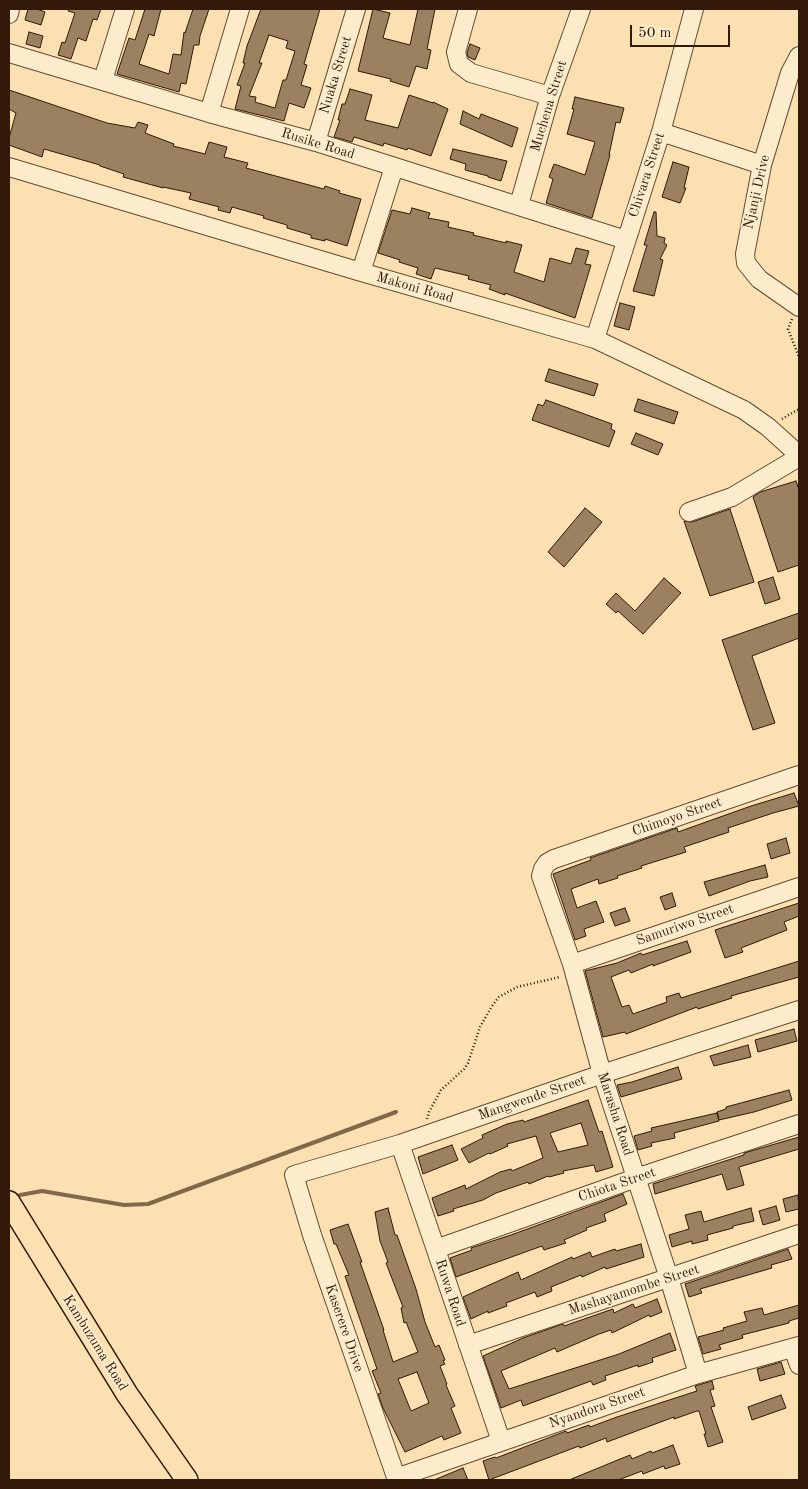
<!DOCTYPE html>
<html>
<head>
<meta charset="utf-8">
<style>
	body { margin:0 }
	#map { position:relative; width:808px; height:1489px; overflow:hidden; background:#fbe1b1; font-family:"Old Standard TT",serif }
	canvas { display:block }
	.frame { position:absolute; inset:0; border:10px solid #321908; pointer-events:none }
	.scale { position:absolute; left:630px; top:25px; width:100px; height:22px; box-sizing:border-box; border:2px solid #321908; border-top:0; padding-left:6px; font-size:15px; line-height:18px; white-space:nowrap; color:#321908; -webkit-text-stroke:4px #fceccc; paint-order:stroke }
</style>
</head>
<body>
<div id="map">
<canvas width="808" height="1489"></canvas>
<div class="frame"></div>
<div class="scale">50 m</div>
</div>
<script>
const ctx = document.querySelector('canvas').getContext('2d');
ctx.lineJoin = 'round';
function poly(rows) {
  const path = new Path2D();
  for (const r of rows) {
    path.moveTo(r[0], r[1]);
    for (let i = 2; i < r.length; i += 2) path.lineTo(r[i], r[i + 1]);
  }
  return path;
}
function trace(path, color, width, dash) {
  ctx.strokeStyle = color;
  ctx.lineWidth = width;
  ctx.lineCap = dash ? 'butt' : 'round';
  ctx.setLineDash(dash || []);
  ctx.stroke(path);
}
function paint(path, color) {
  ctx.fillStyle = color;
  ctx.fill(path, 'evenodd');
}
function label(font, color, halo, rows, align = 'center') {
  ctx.font = font + ' "Old Standard TT",serif';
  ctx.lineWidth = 4;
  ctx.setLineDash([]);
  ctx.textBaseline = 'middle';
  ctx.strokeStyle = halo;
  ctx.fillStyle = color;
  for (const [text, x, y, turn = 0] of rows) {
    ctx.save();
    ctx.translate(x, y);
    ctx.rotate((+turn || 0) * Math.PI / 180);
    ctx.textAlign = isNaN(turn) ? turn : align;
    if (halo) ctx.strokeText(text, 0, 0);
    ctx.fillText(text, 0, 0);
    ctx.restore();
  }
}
trace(poly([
	[20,1195,42,1191,124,1205,148,1204,396,1112]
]), '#82684b', 4);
const building = poly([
	[28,9,37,9,45,12,41,25,25,20,28,9],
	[69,9,101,9,97,20,93,19,86,41,78,38,71,59,58,55,62,42,65,43,75,13,68,11,69,9],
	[145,9,161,9,154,36,149,34,139,64,169,74,173,54,181,55,184,32,185,33,193,9,209,9,200,36,199,45,194,45,186,84,181,83,179,92,117,74,129,38,135,40,145,9],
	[261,9,320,9,304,64,307,65,301,85,311,88,304,108,289,103,284,121,235,109,241,86,237,85,245,63,243,63,247,46,261,9],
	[269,35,288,41,286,48,295,51,286,80,283,80,275,108,255,102,256,97,249,96,262,63,259,63,269,35],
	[373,9,390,13,383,38,410,45,418,9,435,9,427,49,431,50,427,69,416,66,409,87,390,81,391,79,358,71,373,9],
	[29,32,43,36,40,48,26,44,29,32],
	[470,44,480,48,475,60,468,57,467,53,470,44],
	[350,89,372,95,365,120,398,128,409,95,433,103,433,102,448,109,431,156,408,148,407,150,384,143,383,146,354,137,352,142,334,137,340,120,338,120,342,104,345,104,350,89],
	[9,90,107,123,135,128,138,122,148,125,145,133,174,144,173,146,205,154,209,142,227,147,224,157,248,163,246,168,324,189,325,186,340,191,339,193,361,199,347,246,325,239,325,241,311,238,311,235,287,228,287,225,263,218,264,216,232,207,230,213,218,210,219,207,189,199,191,193,163,187,163,188,123,177,124,174,100,166,100,165,44,149,42,157,9,145,9,138,16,113,9,109,9,90],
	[575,97,624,108,620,123,616,122,609,155,610,155,592,218,546,203,553,179,549,177,554,164,585,175,595,142,567,134,574,109,572,109,575,97],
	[463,111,479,119,481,114,518,128,512,147,460,124,463,111],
	[453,149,507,161,501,181,488,177,488,176,465,170,466,164,450,159,453,149],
	[673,162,689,167,684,188,686,188,680,203,662,197,673,162],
	[412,208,430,213,428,218,449,222,448,227,474,233,473,235,506,243,506,241,522,245,514,272,544,282,550,258,571,264,576,248,589,251,585,264,591,265,575,318,505,293,505,295,489,289,491,285,468,279,469,276,435,268,431,279,416,274,418,268,399,262,400,260,378,253,392,210,410,214,412,208],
	[654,212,656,212,657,236,665,238,664,243,667,245,660,259,663,260,654,296,633,291,647,245,644,245,654,212],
	[620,303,635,307,629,330,614,326,620,303],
	[549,369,598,384,594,396,545,381,549,369],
	[638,399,678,412,674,424,634,411,638,399],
	[546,400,612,424,611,429,615,431,609,447,532,420,538,404,543,406,546,400],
	[636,433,663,444,658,455,631,444,636,433],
	[796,481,799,490,799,565,778,572,753,497,760,492,796,481],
	[585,508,602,522,564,567,548,552,585,508],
	[730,509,754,582,710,596,684,521,692,522,730,509],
	[773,577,780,599,765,604,758,582,773,577],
	[664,578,681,593,643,634,618,611,616,613,606,604,616,593,635,611,664,578],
	[799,613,799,638,752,656,775,723,753,730,722,640,799,613],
	[794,793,799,806,773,813,728,828,729,832,684,847,686,852,641,866,642,868,617,876,618,878,599,884,598,879,571,889,577,908,596,901,604,922,584,929,586,936,575,940,553,874,591,860,590,858,677,828,678,832,751,806,794,793],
	[786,838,790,853,771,859,767,844,786,838],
	[765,865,768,877,750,881,709,896,704,882,765,865],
	[672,893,676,906,665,910,660,897,672,893],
	[799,903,799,916,784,922,787,930,741,948,743,952,725,958,715,930,799,903],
	[625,908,630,921,615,926,610,913,625,908],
	[687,941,691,952,653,966,653,964,631,973,629,970,611,977,622,1007,629,1005,633,1014,667,1002,666,997,679,993,681,998,799,961,799,977,731,996,732,998,698,1009,697,1007,626,1034,625,1032,603,1037,585,971,617,963,641,953,642,955,687,941],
	[794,1029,797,1041,758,1052,755,1040,794,1029],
	[748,1045,751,1057,714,1066,710,1056,748,1045],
	[678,1067,682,1079,621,1097,617,1085,632,1082,678,1067],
	[789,1090,792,1100,754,1112,719,1120,717,1112,726,1109,726,1107,789,1090],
	[588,1100,599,1132,602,1131,613,1167,596,1172,594,1165,563,1171,564,1173,549,1177,548,1176,529,1184,528,1182,496,1193,483,1200,453,1209,454,1211,438,1216,432,1198,465,1185,466,1189,500,1172,511,1169,512,1171,543,1158,536,1136,507,1144,508,1146,490,1154,489,1153,469,1163,461,1149,483,1138,482,1135,507,1124,523,1120,524,1122,588,1100],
	[581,1123,588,1145,558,1152,550,1133,581,1123],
	[717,1113,719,1121,674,1133,675,1138,651,1143,652,1146,638,1150,634,1136,652,1131,651,1128,717,1113],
	[799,1137,799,1149,739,1167,744,1185,727,1190,722,1174,655,1194,653,1184,744,1155,744,1153,758,1149,799,1137],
	[452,1145,458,1160,423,1174,418,1157,452,1145],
	[623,1194,627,1204,604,1214,606,1221,586,1228,587,1230,564,1240,566,1243,544,1250,542,1246,456,1277,450,1258,472,1250,471,1248,511,1235,623,1194],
	[798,1195,799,1209,786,1212,783,1199,798,1195],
	[776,1206,780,1220,763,1225,759,1211,776,1206],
	[388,1208,395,1235,397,1235,416,1289,425,1322,435,1347,439,1345,445,1360,443,1361,445,1364,440,1366,447,1384,446,1385,455,1406,451,1408,461,1433,444,1440,442,1436,405,1452,383,1408,378,1394,381,1393,372,1371,377,1369,345,1276,349,1275,336,1244,334,1244,330,1230,348,1224,362,1262,360,1262,384,1330,383,1330,393,1362,418,1352,406,1322,404,1323,401,1308,403,1307,386,1263,388,1262,380,1241,375,1212,388,1208],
	[417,1372,429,1403,411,1411,398,1379,417,1372],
	[751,1208,754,1221,733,1226,733,1228,707,1235,708,1240,692,1244,692,1241,672,1247,669,1235,689,1229,685,1215,701,1211,704,1222,751,1208],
	[641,1244,644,1257,606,1269,605,1267,582,1277,581,1275,551,1287,552,1291,537,1297,535,1292,506,1303,507,1306,488,1313,488,1311,471,1319,463,1297,518,1272,521,1280,572,1257,573,1259,590,1252,592,1257,615,1249,616,1251,641,1244],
	[788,1249,792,1259,771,1265,772,1268,700,1289,702,1293,689,1297,685,1284,788,1249],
	[657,1299,662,1312,650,1317,649,1315,612,1333,611,1330,599,1334,557,1352,555,1348,501,1371,509,1389,619,1354,670,1333,676,1350,652,1358,653,1362,638,1367,638,1365,605,1376,606,1380,593,1385,591,1381,523,1406,521,1400,501,1408,483,1356,523,1338,563,1324,564,1326,613,1309,614,1313,633,1304,635,1308,657,1299],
	[799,1305,799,1318,789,1321,789,1323,742,1335,743,1338,719,1345,721,1349,703,1354,698,1337,724,1330,723,1328,747,1321,744,1312,762,1308,764,1315,799,1305],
	[781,1362,785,1374,760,1381,757,1369,781,1362],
	[712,1381,714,1389,710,1390,715,1406,711,1407,723,1442,708,1447,704,1434,706,1434,699,1411,697,1411,674,1419,674,1417,607,1442,606,1438,580,1448,579,1446,489,1480,483,1461,495,1457,496,1458,566,1431,567,1433,589,1425,590,1427,617,1417,660,1403,697,1391,695,1386,712,1381],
	[781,1395,786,1408,752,1420,748,1407,781,1395],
	[673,1445,680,1464,665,1469,664,1466,643,1474,642,1471,618,1480,569,1480,630,1455,632,1459,651,1451,652,1453,673,1445],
	[463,1468,468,1480,434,1480,463,1468]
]);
paint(building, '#9b8160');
trace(building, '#321908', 1);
const minor = poly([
	[468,9,456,52,459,64,471,73,550,96],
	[9,14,10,9],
	[9,53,209,113,316,142,626,240],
	[799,56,790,73,762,165,745,254,746,263,759,279,799,307],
	[103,80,125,9],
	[209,113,240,9],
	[661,132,762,165],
	[316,142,356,9],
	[9,167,361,272,595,339,744,410,768,427,799,455],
	[519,205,550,96,581,9],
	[361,272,394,167],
	[595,339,661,132,694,9],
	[689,512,732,497,799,457],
	[572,964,799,887],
	[400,1144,501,1441],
	[436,1249,636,1178,799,1124],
	[468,1345,799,1234],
	[793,1348,799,1365],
	[698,1374,669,1278,602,1074,572,964,541,876,543,869,547,863,554,859,799,775],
	[396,1478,698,1374,799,1346],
	[397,1480,312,1235,294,1175,400,1144,602,1074,799,1010]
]);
const major = poly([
	[9,1202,127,1394,187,1480]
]);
trace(minor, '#644b32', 20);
trace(major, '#321908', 24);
trace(poly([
	[792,319,788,329,799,357],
	[782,419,799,409],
	[427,1119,429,1112,441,1090,464,1069,468,1063,480,1027,492,1006,499,997,517,987,560,977]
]), '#321908', 2.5, [1, 2.5]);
trace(minor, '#fceccc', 18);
trace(major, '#fbe1b1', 21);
label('14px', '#321908', '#fceccc', [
	["Nuaka Street",336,75,-73],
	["Muchena Street",549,106,-73],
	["Rusike Road",318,144,17],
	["Chivara Street",647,175,-72],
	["Njanji Drive",757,192,-77],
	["Makoni Road",415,288,16],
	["Chimoyo Street",677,817,-19],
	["Samuriwo Street",685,925,-19],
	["Mangwende Street",532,1098,-19],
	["Marasha Road",615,1114,72],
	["Chiota Street",617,1185,-19],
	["Mashayamombe Street",634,1290,-18],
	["Ruwa Road",450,1293,72],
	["Kaserere Drive",344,1328,71],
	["Kambuzuma Road",95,1343,58],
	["Nyandora Street",597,1408,-19]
]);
</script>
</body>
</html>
